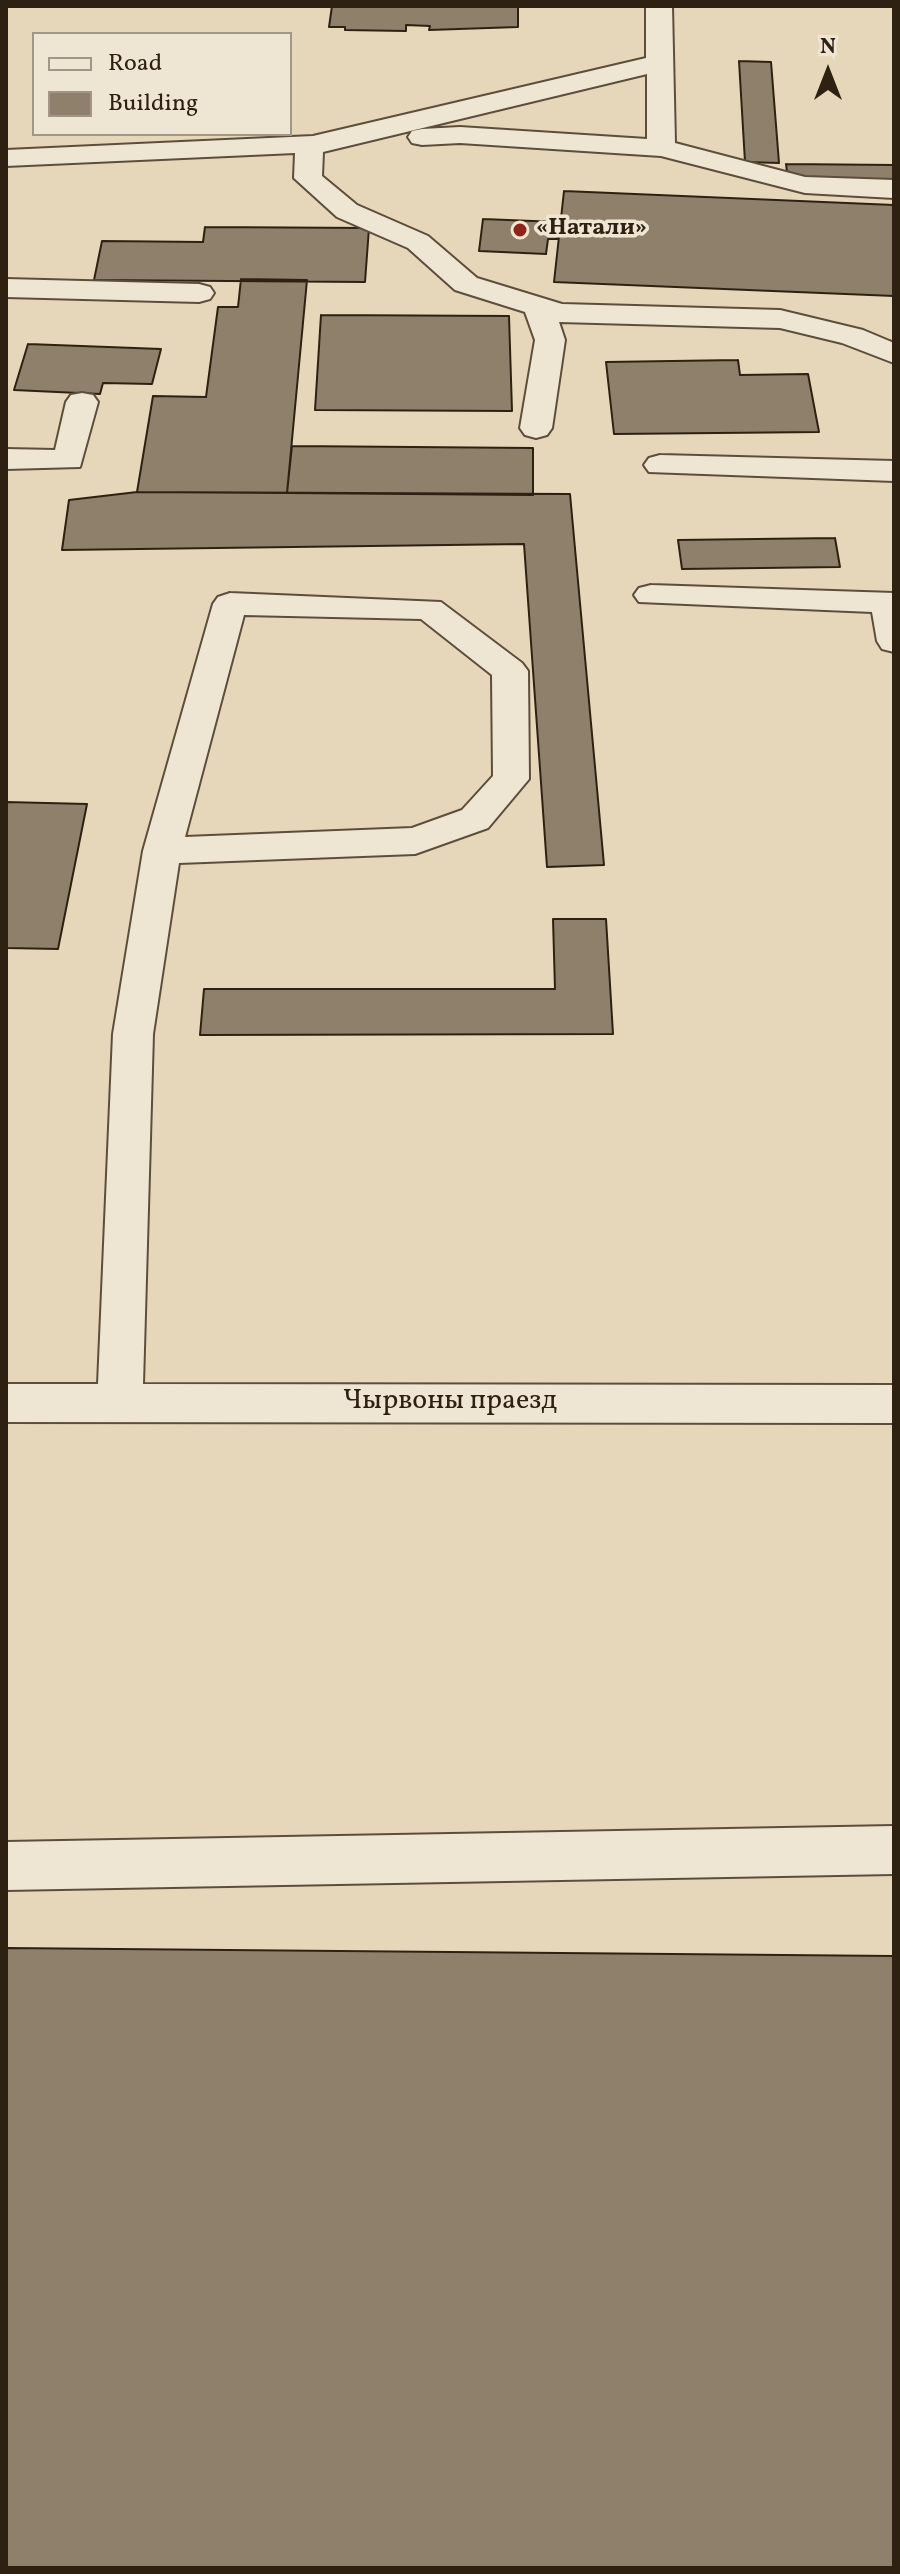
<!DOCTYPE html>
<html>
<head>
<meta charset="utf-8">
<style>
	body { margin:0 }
	#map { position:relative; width:900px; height:2574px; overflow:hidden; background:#e6d7bb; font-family:Vollkorn,serif }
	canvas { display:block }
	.frame { position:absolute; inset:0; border:8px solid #2f2112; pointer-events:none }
	.legend { position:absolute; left:32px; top:32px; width:260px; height:104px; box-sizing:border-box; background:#efe5d3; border:2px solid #a29786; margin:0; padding:10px 14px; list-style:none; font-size:24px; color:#2f2112 }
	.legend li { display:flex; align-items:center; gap:16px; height:40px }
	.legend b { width:40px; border:2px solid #a29786 }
	.north { position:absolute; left:788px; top:32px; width:80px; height:80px; -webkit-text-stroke:6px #efe5d3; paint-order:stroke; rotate:0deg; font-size:22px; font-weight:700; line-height:32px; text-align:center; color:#2f2112 }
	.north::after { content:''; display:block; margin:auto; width:28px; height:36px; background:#2f2112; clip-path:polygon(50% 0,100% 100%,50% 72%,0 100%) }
</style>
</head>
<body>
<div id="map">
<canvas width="900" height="2574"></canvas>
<div class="frame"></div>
<ul class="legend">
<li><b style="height:10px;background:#efe5d3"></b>Road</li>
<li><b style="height:22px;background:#8e806a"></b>Building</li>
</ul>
<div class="north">N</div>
</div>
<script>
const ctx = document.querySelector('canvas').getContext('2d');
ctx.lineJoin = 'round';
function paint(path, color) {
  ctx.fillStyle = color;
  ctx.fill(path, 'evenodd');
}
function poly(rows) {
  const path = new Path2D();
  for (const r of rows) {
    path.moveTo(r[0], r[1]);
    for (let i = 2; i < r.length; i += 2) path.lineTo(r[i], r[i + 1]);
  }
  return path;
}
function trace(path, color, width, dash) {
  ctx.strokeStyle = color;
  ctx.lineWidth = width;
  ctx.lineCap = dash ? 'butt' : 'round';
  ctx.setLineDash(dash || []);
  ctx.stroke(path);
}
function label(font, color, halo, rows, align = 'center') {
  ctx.font = font + ' Vollkorn,serif';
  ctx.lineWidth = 7;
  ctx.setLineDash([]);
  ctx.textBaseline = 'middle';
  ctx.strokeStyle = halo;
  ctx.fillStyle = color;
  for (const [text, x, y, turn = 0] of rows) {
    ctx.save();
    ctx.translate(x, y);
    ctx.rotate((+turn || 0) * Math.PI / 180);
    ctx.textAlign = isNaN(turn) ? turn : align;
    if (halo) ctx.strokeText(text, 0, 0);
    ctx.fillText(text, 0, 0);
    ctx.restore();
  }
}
const building = poly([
	[332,6,518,6,518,27,429,30,430,26,406,25,406,31,345,30,345,27,329,27,332,6],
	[739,61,771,62,779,163,745,162,739,61],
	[786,164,894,165,894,181,788,179,786,164],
	[564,191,894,205,894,296,554,282,564,191],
	[483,219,558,222,557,239,548,239,546,254,479,251,483,219],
	[205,227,369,228,365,282,94,280,102,241,203,242,205,227],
	[241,279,307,280,287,493,137,492,153,396,206,397,218,307,238,307,241,279],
	[321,315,509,316,512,411,315,410,321,315],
	[28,344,161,349,152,384,103,383,100,394,14,390,28,344],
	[738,360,740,375,808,374,819,432,614,434,606,362,738,360],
	[292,446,533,448,533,495,287,493,292,446],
	[137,492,570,494,604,865,547,867,524,544,62,550,69,500,137,492],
	[835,538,840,567,682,569,678,540,835,538],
	[6,802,87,804,58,949,6,948,6,802],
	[553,919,606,919,613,1034,200,1035,204,989,555,989,553,919],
	[6,1948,894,1956,894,2568,6,2568,6,1948]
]);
paint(building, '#8e806a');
trace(building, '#2f2112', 2);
const minor = poly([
	[646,6,672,6,675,143,805,177,894,180,894,198,805,193,661,156,460,143,422,145,412,143,408,137,412,131,422,129,460,127,647,139,647,74,323,152,322,176,357,205,428,236,477,278,562,304,780,310,863,330,894,343,894,363,842,343,780,328,559,322,565,340,552,428,547,435,536,438,525,435,520,428,535,340,525,312,455,290,408,248,337,217,294,178,295,153,6,166,6,150,313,136,646,58,646,6],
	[6,279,199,284,210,287,214,293,210,299,199,302,6,297,6,279],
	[82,393,93,395,98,402,80,467,6,469,6,449,55,450,66,402,71,395,82,393],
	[660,455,894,461,894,481,649,472,644,465,649,458,660,455],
	[651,585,894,593,894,652,882,649,877,641,872,612,639,602,634,595,639,588,651,585],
	[230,593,441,602,522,663,528,671,529,779,488,828,415,854,179,863,153,1034,143,1384,894,1385,894,1423,6,1422,6,1384,98,1384,113,1034,143,851,213,604,218,597,230,593],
	[244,615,421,619,492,675,493,776,462,810,412,828,185,837,244,615],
	[894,1826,894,1874,6,1890,6,1842,894,1826]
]);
trace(minor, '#5d4e3c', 4);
paint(minor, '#efe5d3');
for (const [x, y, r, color] of [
	[520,230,8,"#8f2418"]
]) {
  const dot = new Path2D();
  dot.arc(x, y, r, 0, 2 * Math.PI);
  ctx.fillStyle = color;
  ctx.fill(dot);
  trace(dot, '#efe5d3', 3);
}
label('bold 24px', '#2f2112', '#efe5d3', [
	["«Натали»",536,230]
], 'left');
label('28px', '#2f2112', '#efe5d3', [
	["Чырвоны праезд",450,1403]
]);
</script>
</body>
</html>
